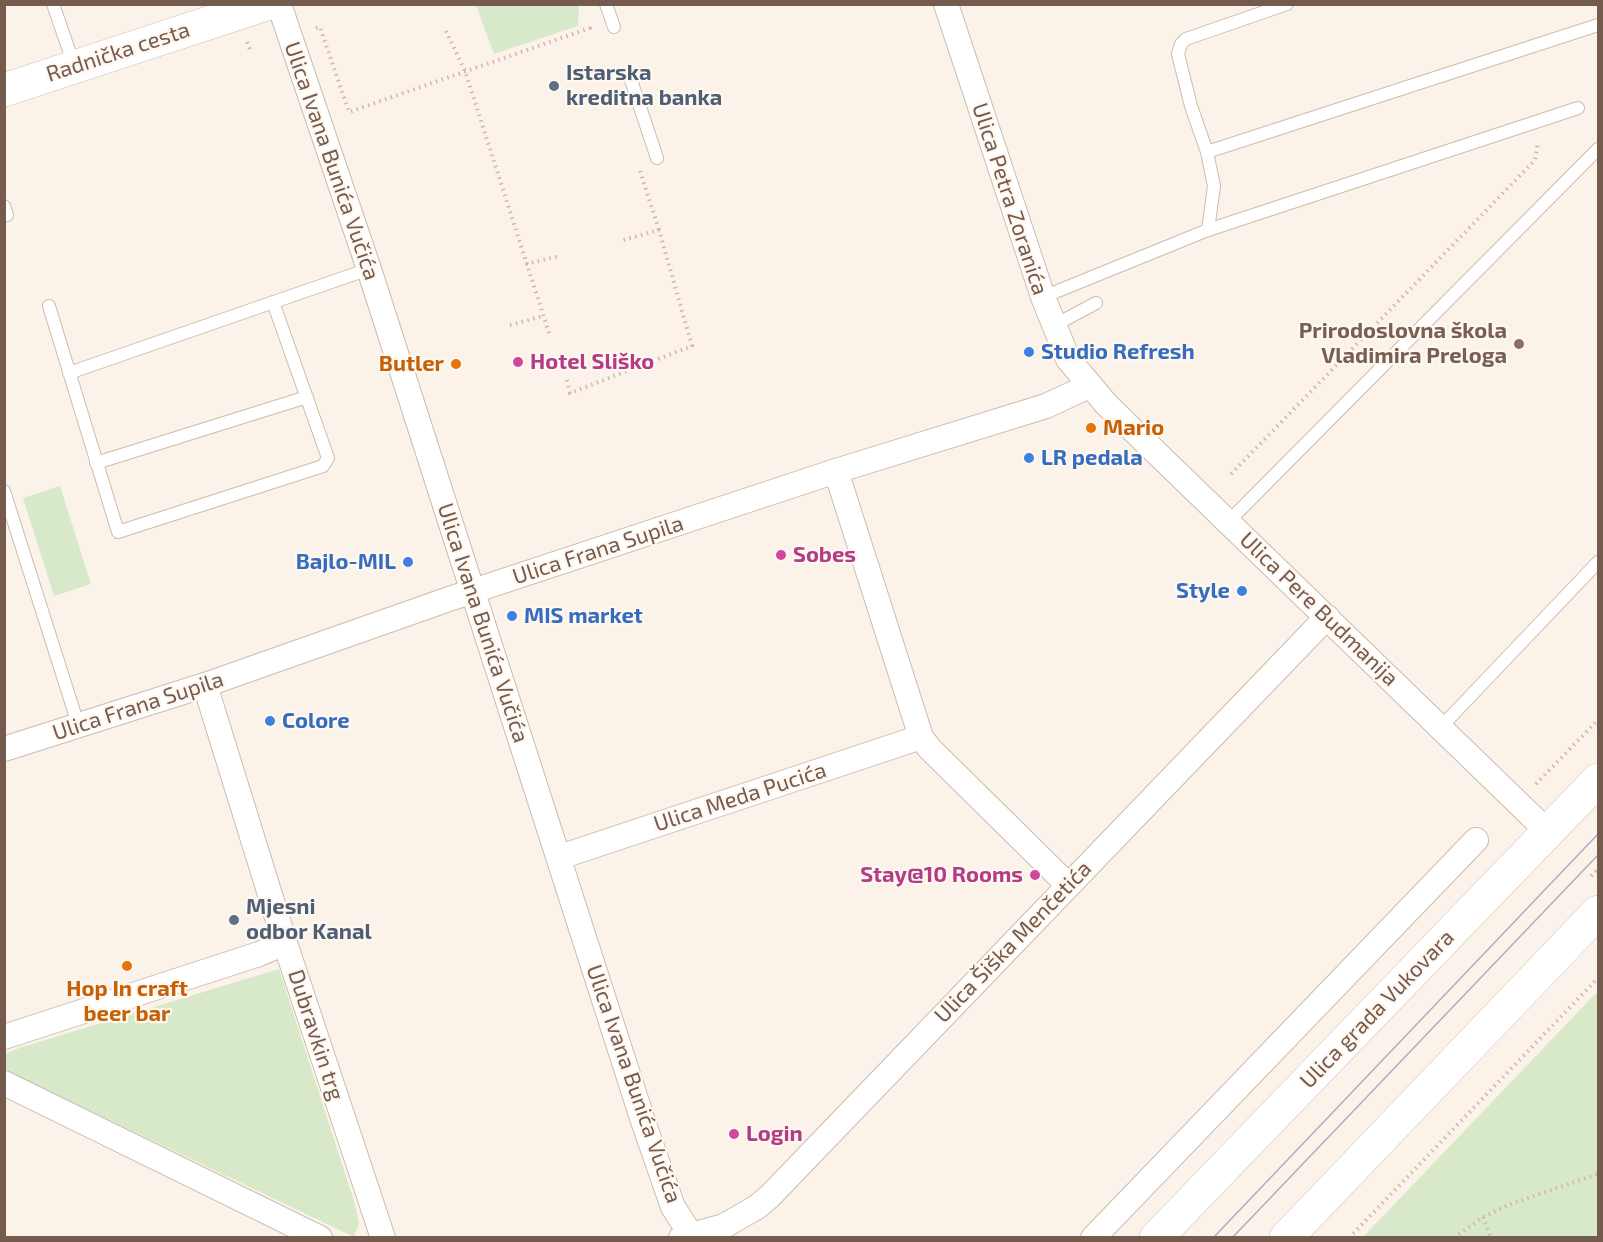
<!DOCTYPE html>
<html>
<head>
<meta charset="utf-8">
<style>
	body { margin:0 }
	#map { position:relative; width:1603px; height:1242px; overflow:hidden; background:#fbf3e9; font-family:"Exo 2",sans-serif }
	canvas { display:block }
	.frame { position:absolute; inset:0; border:6px solid #755a4e; pointer-events:none }
</style>
</head>
<body>
<div id="map">
<canvas width="1603" height="1242"></canvas>
<div class="frame"></div>
</div>
<script>
const ctx = document.querySelector('canvas').getContext('2d');
ctx.lineJoin = 'round';
function paint(path, color) {
  ctx.fillStyle = color;
  ctx.fill(path, 'evenodd');
}
function poly(rows) {
  const path = new Path2D();
  for (const r of rows) {
    path.moveTo(r[0], r[1]);
    for (let i = 2; i < r.length; i += 2) path.lineTo(r[i], r[i + 1]);
  }
  return path;
}
function trace(path, color, width, dash) {
  ctx.strokeStyle = color;
  ctx.lineWidth = width;
  ctx.lineCap = dash ? 'butt' : 'round';
  ctx.setLineDash(dash || []);
  ctx.stroke(path);
}
function label(font, color, halo, rows, align = 'center') {
  ctx.font = font + ' "Exo 2",sans-serif';
  ctx.lineWidth = 4.5;
  ctx.setLineDash([]);
  ctx.textBaseline = 'middle';
  ctx.strokeStyle = halo;
  ctx.fillStyle = color;
  for (const [text, x, y, turn = 0] of rows) {
    ctx.save();
    ctx.translate(x, y);
    ctx.rotate((+turn || 0) * Math.PI / 180);
    ctx.textAlign = isNaN(turn) ? turn : align;
    if (halo) ctx.strokeText(text, 0, 0);
    ctx.fillText(text, 0, 0);
    ctx.restore();
  }
}
paint(poly([
	[476,5,579,5,578,26,494,54],
	[60,486,91,584,54,596,23,498],
	[279,969,354,1201,359,1223,354,1237,5,1070,5,1054,19,1048],
	[1598,991,1598,1237,1363,1237]
]), '#d7e9c8');
const lane = poly([
	[53,4,74,65],
	[606,4,614,27],
	[630,77,657,158],
	[1207,152,1598,25],
	[4,206,7,215,4,215],
	[1208,230,1214,186,1207,152,1191,106,1178,54,1181,44,1186,39,1287,4],
	[1043,297,1208,230,1578,108],
	[49,306,118,532,323,466,328,458,273,302],
	[1053,326,1096,303],
	[69,373,369,269],
	[96,463,307,397],
	[4,491,78,724],
	[1228,522,1598,149],
	[1441,727,1598,562]
]);
const street = poly([
	[279,4,369,269,643,1121,673,1207,693,1238],
	[946,4,1043,297,1068,359,1106,404,1548,832],
	[836,471,921,737,929,748,1068,885],
	[205,685,285,943,383,1238],
	[4,749,205,685,449,599,836,471,1046,406,1089,386],
	[560,857,921,737],
	[4,1037,259,954,285,943],
	[4,1083,320,1238],
	[681,1238,724,1226,757,1207,770,1196,1327,617],
	[1093,1238,1476,840]
]);
const secondary = poly([
	[4,90,266,4],
	[1156,1238,1598,780],
	[1286,1238,1598,912]
]);
trace(lane, '#cdbbaf', 14);
trace(street, '#cdbbaf', 26);
trace(secondary, '#d2bdb0', 34);
trace(poly([
	[316,28,320,27,349,112,590,28,588,25],
	[446,31,465,71,549,333],
	[247,42,251,52],
	[640,171,659,230],
	[526,264,560,256],
	[510,325,543,316],
	[567,380,570,393,692,346,659,230,623,240],
	[1231,474,1535,160,1538,142],
	[1536,784,1598,720],
	[1591,876,1598,869],
	[1483,1217,1491,1238],
	[1349,1238,1598,978],
	[1454,1238,1483,1217,1513,1203,1598,1174]
]), '#d5b5a5', 4, [1.5, 4.5]);
trace(lane, '#fff', 12);
trace(street, '#fff', 24);
trace(secondary, '#fff', 33);
trace(poly([
	[1213,1238,1598,834],
	[1232,1238,1598,855]
]), '#b6a7c5', 1.5);
for (const [x, y, r, color] of [
	[554,86,6,"#5c6f8a"],
	[1519,344,6,"#8d6e63"],
	[1029,352,6,"#3f7fe0"],
	[518,362,6,"#d1479c"],
	[456,364,6,"#e8710a"],
	[1091,428,6,"#e8710a"],
	[1029,458,6,"#3f7fe0"],
	[781,555,6,"#d1479c"],
	[408,562,6,"#3f7fe0"],
	[1242,591,6,"#3f7fe0"],
	[512,616,6,"#3f7fe0"],
	[270,721,6,"#3f7fe0"],
	[1035,875,6,"#d1479c"],
	[234,920,6,"#5c6f8a"],
	[127,966,6,"#e8710a"],
	[734,1134,6,"#d1479c"]
]) {
  const dot = new Path2D();
  dot.arc(x, y, r, 0, 2 * Math.PI);
  ctx.fillStyle = color;
  ctx.fill(dot);
  trace(dot, '#fef8f0', 2);
}
label('22px', '#755a4e', '#fef8f0', [
	["Radnička cesta",118,52,-18],
	["Ulica Ivana Bunića Vučića",332,161,71],
	["Ulica Petra Zoranića",1010,199,72],
	["Ulica Frana Supila",598,550,-18],
	["Ulica Pere Budmanija",1319,609,44],
	["Ulica Ivana Bunića Vučića",483,623,72],
	["Ulica Frana Supila",138,706,-18],
	["Ulica Meda Pucića",740,797,-18],
	["Ulica Šiška Menčetića",1013,942,-46],
	["Ulica grada Vukovara",1377,1009,-46],
	["Dubravkin trg",316,1035,72],
	["Ulica Ivana Bunića Vučića",634,1084,71]
]);
label('bold 22px', '#4e5e75', '#fef8f0', [
	["Istarska",566,73],
	["kreditna banka",566,98],
	["Mjesni",246,907],
	["odbor Kanal",246,932]
], 'left');
label('bold 22px', '#785e54', '#fef8f0', [
	["Prirodoslovna škola",1507,331],
	["Vladimira Preloga",1507,356]
], 'right');
label('bold 22px', '#366cbe', '#fef8f0', [
	["Studio Refresh",1041,352],
	["LR pedala",1041,458],
	["Bajlo-MIL",396,562,"right"],
	["Style",1230,591,"right"],
	["MIS market",524,616],
	["Colore",282,721]
], 'left');
label('bold 22px', '#b23c85', '#fef8f0', [
	["Hotel Sliško",530,362],
	["Sobes",793,555],
	["Stay@10 Rooms",1023,875,"right"],
	["Login",746,1134]
], 'left');
label('bold 22px', '#c56008', '#fef8f0', [
	["Butler",444,364],
	["Mario",1103,428,"left"],
	["Hop In craft",127,989,"center"],
	["beer bar",127,1014,"center"]
], 'right');
</script>
</body>
</html>
